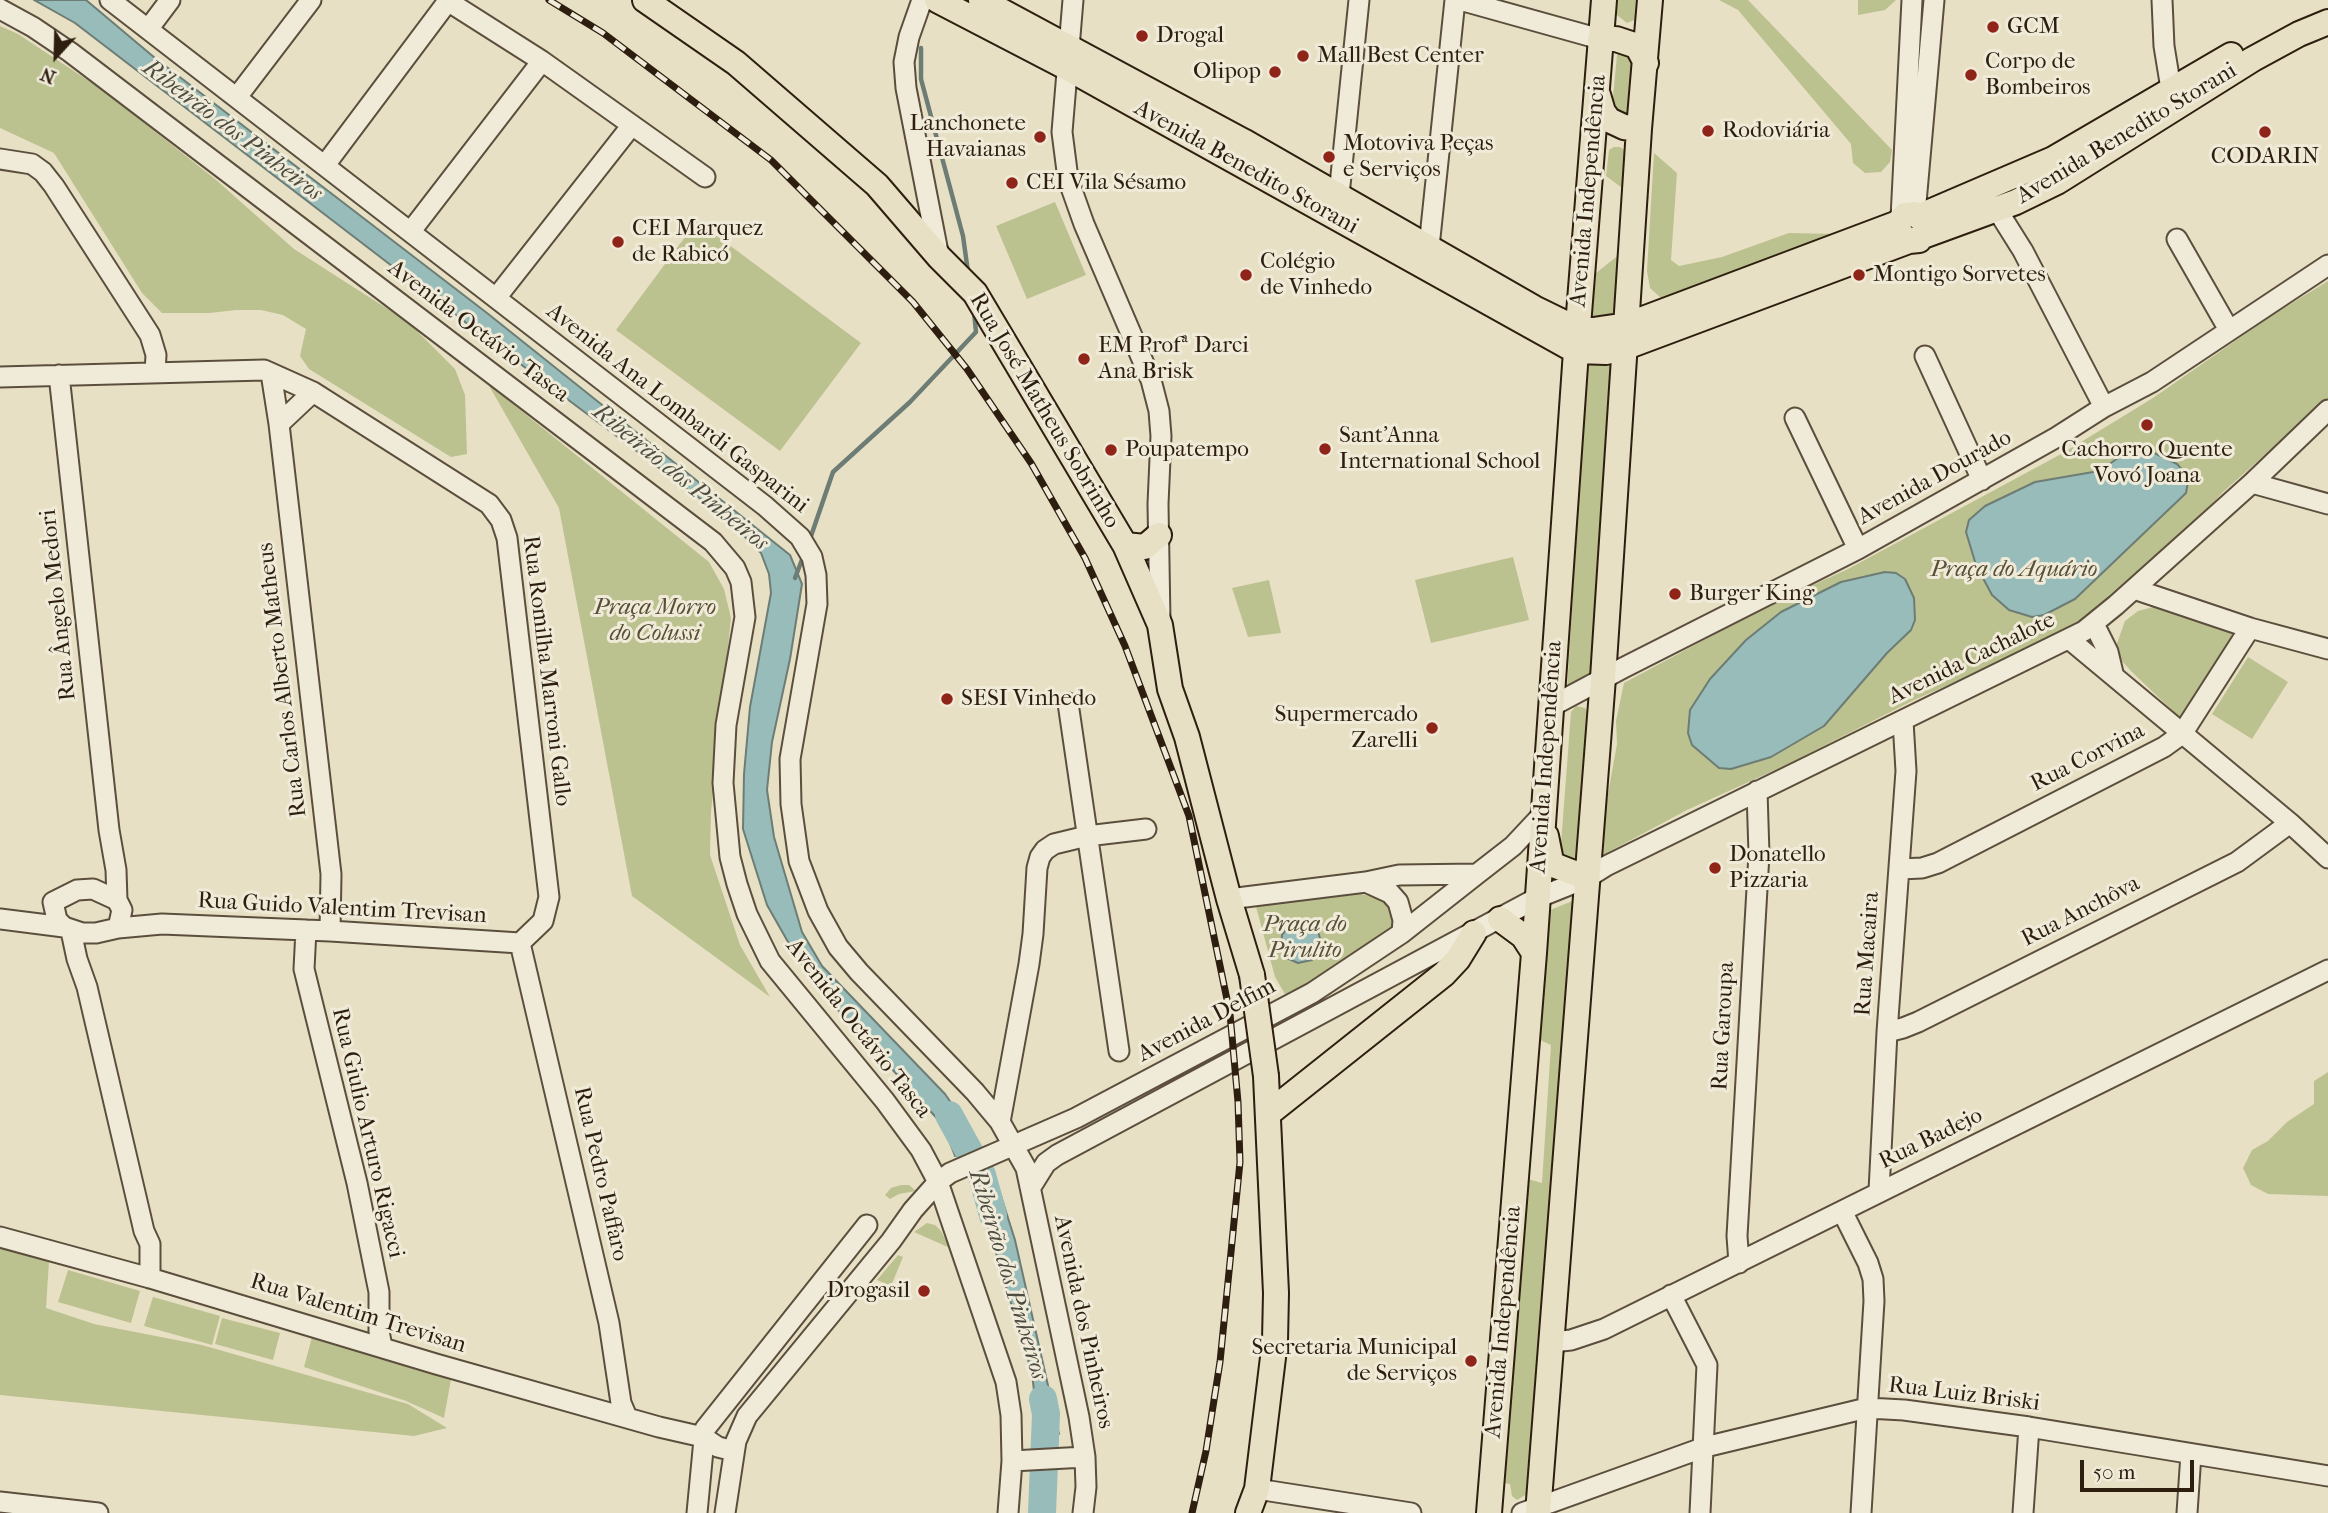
<!DOCTYPE html>
<html>
<head>
<meta charset="utf-8">
<style>
	body { margin:0 }
	#map { position:relative; width:2328px; height:1513px; overflow:hidden; background:#e8e0c4; font-family:"IM FELL French Canon",serif }
	canvas { display:block }
	.north { position:absolute; left:21px; top:21px; width:70px; height:70px; -webkit-text-stroke:5px #f0ebd9; paint-order:stroke; rotate:202deg; font-size:19px; font-weight:700; line-height:28px; text-align:center; color:#2d1e0f }
	.north::after { content:''; display:block; margin:auto; width:24px; height:32px; background:#2d1e0f; clip-path:polygon(50% 0,100% 100%,50% 72%,0 100%) }
	.scale { position:absolute; left:2080px; top:1460px; width:114px; height:32px; box-sizing:border-box; border:4px solid #2d1e0f; border-top:0; padding-left:9px; font-size:21px; line-height:24px; white-space:nowrap; color:#2d1e0f; -webkit-text-stroke:5px #f0ebd9; paint-order:stroke }
</style>
</head>
<body>
<div id="map">
<canvas width="2328" height="1513"></canvas>
<div class="north">N</div>
<div class="scale">50 m</div>
</div>
<script>
const ctx = document.querySelector('canvas').getContext('2d');
ctx.lineJoin = 'round';
function paint(path, color) {
  ctx.fillStyle = color;
  ctx.fill(path, 'evenodd');
}
function poly(rows) {
  const path = new Path2D();
  for (const r of rows) {
    path.moveTo(r[0], r[1]);
    for (let i = 2; i < r.length; i += 2) path.lineTo(r[i], r[i + 1]);
  }
  return path;
}
function trace(path, color, width, dash) {
  ctx.strokeStyle = color;
  ctx.lineWidth = width;
  ctx.lineCap = dash ? 'butt' : 'round';
  ctx.setLineDash(dash || []);
  ctx.stroke(path);
}
function label(font, color, halo, rows, align = 'center') {
  ctx.font = font + ' "IM FELL French Canon",serif';
  ctx.lineWidth = 6;
  ctx.setLineDash([]);
  ctx.textBaseline = 'middle';
  ctx.strokeStyle = halo;
  ctx.fillStyle = color;
  for (const [text, x, y, turn = 0] of rows) {
    ctx.save();
    ctx.translate(x, y);
    ctx.rotate((+turn || 0) * Math.PI / 180);
    ctx.textAlign = isNaN(turn) ? turn : align;
    if (halo) ctx.strokeText(text, 0, 0);
    ctx.fillText(text, 0, 0);
    ctx.restore();
  }
}
paint(poly([
	[1614,0,1644,0,1637,19,1627,23,1613,12],
	[1719,0,1748,0,1892,150,1890,162,1881,172,1865,173,1853,163,1851,144,1738,10],
	[1858,0,1896,0,1885,10,1858,15],
	[0,26,18,34,104,91,215,179,294,249,408,322,455,369,465,395,467,454,451,457,309,369,300,356,306,329,283,315,261,310,236,310,210,313,162,313,142,293,54,153,0,128],
	[1620,50,1637,53,1631,118,1612,108,1617,55],
	[1614,147,1620,147,1626,151,1633,161,1622,302,1614,317,1592,318,1596,273,1620,254,1625,190,1606,176,1609,150],
	[1654,153,1677,173,1671,260,1679,266,1722,257,1789,233,1839,234,1671,299,1661,298,1650,288,1647,271],
	[1055,202,1086,275,1027,299,996,226],
	[697,221,861,343,780,451,616,330],
	[2328,281,2328,399,2223,492,2196,521,2106,604,2050,641,1914,700,1786,765,1687,810,1601,856,1605,810,1617,744,1616,721,1624,683,1773,603,1848,569,2063,453,2153,398,2271,316],
	[1593,361,1618,361,1598,676,1567,691,1586,374,1589,365],
	[488,384,709,562,724,589,731,618,711,812,710,855,740,945,770,997,632,896,559,508],
	[1513,557,1529,620,1431,643,1415,580],
	[1269,580,1281,633,1248,637,1232,588],
	[2153,607,2233,632,2236,638,2185,721,2179,717,2132,672,2121,660,2116,646,2125,621,2138,611],
	[2248,657,2288,682,2252,739,2212,714],
	[1576,706,1585,708,1588,713,1577,861,1560,857,1571,712],
	[1356,893,1390,900,1399,922,1391,931,1310,983,1285,994,1275,977,1255,903],
	[1580,898,1529,1493,1517,1500,1512,1496,1510,1484,1505,1483,1528,1179,1542,1183,1551,1045,1540,1040,1550,910],
	[2328,1072,2328,1196,2268,1194,2251,1185,2243,1168,2252,1150,2268,1141,2287,1122,2314,1104,2314,1081],
	[901,1185,909,1185,916,1191,899,1194,890,1199,885,1195,891,1188],
	[927,1223,935,1225,941,1231,950,1248,914,1232],
	[0,1243,49,1261,46,1308,94,1324,202,1345,408,1404,447,1428,414,1436,0,1395],
	[898,1255,903,1257,891,1286,877,1280],
	[68,1270,140,1291,131,1323,58,1302],
	[153,1297,220,1316,212,1345,144,1326],
	[222,1318,280,1333,273,1360,215,1344],
	[312,1337,451,1379,444,1418,406,1401,304,1367]
]), '#bcc190');
const water = poly([
	[34,0,86,0,155,58,487,313,790,555,802,584,790,659,772,742,767,790,774,837,802,932,822,966,945,1094,979,1143,955,1156,943,1125,828,999,796,956,767,905,743,829,744,774,750,707,771,593,769,574,761,553,726,518,495,345,75,23,34,0],
	[2148,450,2177,464,2184,472,2188,482,2186,493,2075,599,2044,615,2032,617,2009,610,1992,595,1976,565,1966,532,1969,520,1985,506,2035,482,2099,471,2127,452,2148,450],
	[1885,572,1896,573,1905,579,1914,598,1915,620,1911,630,1887,653,1824,726,1771,757,1731,769,1719,768,1692,745,1688,733,1690,710,1710,679,1746,640,1781,612,1841,582,1885,572],
	[1305,922,1318,931,1322,946,1312,960,1298,963,1287,958,1281,948,1282,935,1290,925,1305,922],
	[995,1177,1015,1240,1059,1434,1039,1436,1032,1373,975,1183,995,1177],
	[1034,1473,1056,1475,1052,1513,1030,1513,1034,1473]
]);
paint(water, '#98bcb9');
trace(water, '#6d7d75', 2);
trace(poly([
	[921,48,921,79,963,236,968,272],
	[810,539,833,472,910,402,976,332,974,312],
	[795,578,803,557]
]), '#6d7d75', 4.5);
trace(poly([
	[949,1115,982,1175,993,1215],
	[1042,1513,1046,1414,1043,1399]
]), '#98bcb9', 28);
const minor = poly([
	[110,0,765,506,800,537,812,557,816,575,817,604,790,759,791,804,799,861,818,911,838,947,859,972,975,1092,1000,1122,1026,1168,1079,1417,1085,1457,1086,1487,1083,1513],
	[446,0,542,61,705,177],
	[922,0,909,37,904,62,906,88,939,257],
	[1073,0,1062,132,1068,179,1084,224,1151,380,1159,411,1161,436,1158,504,1160,620],
	[1460,0,1600,39],
	[2162,0,2164,46,2173,101],
	[0,9,33,27,70,52,713,542,735,568,741,582,745,617,726,725,723,783,730,857,737,884,747,914,770,961,885,1101,921,1150,938,1182,1006,1382,1011,1415,1012,1461,1008,1513],
	[149,28,170,0],
	[237,97,311,0],
	[0,159,32,164,43,172,54,186,150,335,156,355,155,372],
	[325,165,448,1],
	[1339,195,1359,0],
	[1996,208,2023,251,2104,407],
	[1915,214,1934,0],
	[1901,218,1912,0],
	[411,231,542,61],
	[2177,239,2229,330],
	[1429,247,1455,0],
	[496,298,632,125],
	[1925,356,1982,480],
	[271,373,279,424,331,874,330,931],
	[59,375,109,830,116,870,117,900],
	[0,377,264,370,313,392,489,504,501,520,507,538,549,897,543,921,520,943],
	[1795,418,1858,549],
	[279,424,313,392],
	[2252,483,2328,504],
	[2134,589,2250,628,2328,649],
	[2094,624,2108,652,2113,673],
	[2069,639,2290,823,2328,858],
	[1068,703,1119,1051],
	[1550,707,1623,668,1858,549,2057,437,2104,407,2152,382,2328,265],
	[1900,869,1922,868,1938,863,2164,747,2182,734,2250,628],
	[1366,882,1390,893,1398,902,1403,920,1402,933],
	[93,889,117,900,122,910,118,928,96,933,82,933,64,927,57,920,53,902,77,890,93,889],
	[1229,899,1366,882,1399,875,1477,874],
	[0,919,64,927],
	[118,928,162,924,330,931,520,943],
	[306,930,304,969,357,1183,379,1292,379,1331,382,1347],
	[71,931,77,959,87,987,144,1231,150,1244,150,1278],
	[520,943,609,1323,621,1403,627,1417],
	[1887,1032,1903,1028,1918,1022,2237,862,2290,823],
	[1000,1122,1029,964,1033,934,1037,868,1040,857,1045,850,1054,844,1087,836,1146,829],
	[1031,1187,1046,1163,1057,1155,1537,898,1587,878,1606,866,2084,631,2116,605,2252,483,2328,410],
	[1879,1191,1887,1032,1906,771,1903,721],
	[1842,1211,1868,1263,1873,1279,1874,1301,1861,1513],
	[0,1237,150,1278,436,1364,659,1427,703,1437,718,1447,734,1451],
	[1739,1263,1737,1236,1759,854,1757,791],
	[1671,1295,1707,1365,1700,1513],
	[1552,1342,1571,1340,1604,1329,2328,970],
	[1012,1461,1085,1457],
	[1257,1489,1411,1513],
	[0,1502,98,1513],
	[697,1513,705,1429,867,1225],
	[725,1513,736,1441,747,1416,891,1241,913,1210,938,1182,950,1173,1076,1118,1312,993,1402,933,1477,874,1513,846,1543,814],
	[1522,1513,1705,1447,1867,1408,1904,1410,2029,1427,2328,1476],
	[2023,1513,2029,1427],
	[2187,1513,2191,1454]
]);
const major = poly([
	[645,0,736,63,877,185,939,257,975,293,1125,545,1160,625,1170,689,1187,737,1229,899,1252,975],
	[937,0,1066,67,1576,351,1606,352,1626,347,1909,241,1919,240,1926,229,1925,222,1915,214,1905,215,1898,223,1900,234,1909,241],
	[981,0,1243,141,1534,308,1577,329,1593,330,1627,325,1898,223],
	[1600,39,1616,39,1637,46,1646,63],
	[1598,95,1603,112,1609,120,1624,127,1639,129],
	[1920,216,2053,159,2231,55],
	[1923,236,2016,202,2057,182,2253,59,2299,34,2328,22],
	[1125,545,1145,547,1159,535],
	[1546,836,1551,861,1556,866,1587,878],
	[1500,919,1523,936,1534,953],
	[1269,1113,1444,974,1458,959,1474,933],
	[1248,1513,1257,1489,1275,1341,1276,1293,1266,1076],
	[1489,1513,1534,953,1576,351,1604,0],
	[1538,1513,1603,678,1639,129,1650,0]
]);
trace(minor, '#5c4e3c', 23);
trace(major, '#2d1e0f', 28);
trace(minor, '#f0ebd9', 19);
trace(major, '#e8e0c4', 24);
const rail = poly([
	[549,0,603,33,771,160,913,302,967,369,1031,463,1085,558,1125,646,1189,816,1230,1014,1238,1102,1240,1162,1220,1362,1206,1451,1192,1513]
]);
trace(rail, '#2d1e0f', 7);
trace(rail, '#f0ebd9', 4.5, [13]);
const majorBridge = poly([
	[1252,975,1266,1076]
]);
trace(majorBridge, '#2d1e0f', 28, []);
trace(majorBridge, '#e8e0c4', 24);
for (const [x, y, r, color] of [
	[1993,27,7,"#8f2418"],
	[1142,36,7,"#8f2418"],
	[1303,56,7,"#8f2418"],
	[1275,72,7,"#8f2418"],
	[1971,75,7,"#8f2418"],
	[1708,131,7,"#8f2418"],
	[2265,132,7,"#8f2418"],
	[1040,137,7,"#8f2418"],
	[1329,157,7,"#8f2418"],
	[1012,183,7,"#8f2418"],
	[618,242,7,"#8f2418"],
	[1246,275,7,"#8f2418"],
	[1859,275,7,"#8f2418"],
	[1084,359,7,"#8f2418"],
	[2147,425,7,"#8f2418"],
	[1325,449,7,"#8f2418"],
	[1111,450,7,"#8f2418"],
	[1675,594,7,"#8f2418"],
	[947,699,7,"#8f2418"],
	[1432,728,7,"#8f2418"],
	[1715,868,7,"#8f2418"],
	[924,1291,7,"#8f2418"],
	[1471,1361,7,"#8f2418"]
]) {
  const dot = new Path2D();
  dot.arc(x, y, r, 0, 2 * Math.PI);
  ctx.fillStyle = color;
  ctx.fill(dot);
  trace(dot, '#f0ebd9', 2.5);
}
label('23px', '#2d1e0f', '#f0ebd9', [
	["GCM",2007,27],
	["Drogal",1156,36],
	["Mall Best Center",1317,56],
	["Corpo de",1985,62],
	["Bombeiros",1985,88],
	["Olipop",1261,72,"right"],
	["Lanchonete",1026,124,"right"],
	["Havaianas",1026,150,"right"],
	["Rodoviária",1722,131],
	["Motoviva Peças",1343,144],
	["e Serviços",1343,170],
	["CODARIN",2265,157,"center"],
	["CEI Vila Sésamo",1026,183],
	["CEI Marquez",632,229],
	["de Rabicó",632,255],
	["Colégio",1260,262],
	["de Vinhedo",1260,288],
	["Montigo Sorvetes",1873,275],
	["EM Profª Darci",1098,346],
	["Ana Brisk",1098,372],
	["Sant'Anna",1339,436],
	["International School",1339,462],
	["Poupatempo",1125,450],
	["Cachorro Quente",2147,450,"center"],
	["Vovó Joana",2147,476,"center"],
	["Burger King",1689,594],
	["SESI Vinhedo",961,699],
	["Supermercado",1418,715,"right"],
	["Zarelli",1418,741,"right"],
	["Donatello",1729,855],
	["Pizzaria",1729,881],
	["Drogasil",910,1291,"right"],
	["Secretaria Municipal",1457,1348,"right"],
	["de Serviços",1457,1374,"right"]
], 'left');
label('23px', '#2d1e0f', '#f0ebd9', [
	["Avenida Benedito Storani",2127,134,-31],
	["Avenida Benedito Storani",1246,168,29],
	["Avenida Independência",1589,191,-85],
	["Avenida Octávio Tasca",478,332,37],
	["Avenida Ana Lombardi Gasparini",677,409,38],
	["Rua José Matheus Sobrinho",1044,411,59],
	["Avenida Dourado",1935,478,-29],
	["Rua Ângelo Medori",59,605,-96],
	["Avenida Cachalote",1972,659,-26],
	["Rua Romilha Marroni Gallo",546,671,83],
	["Rua Carlos Alberto Matheus",283,680,-97],
	["Avenida Independência",1547,757,-86],
	["Rua Corvina",2088,758,-27],
	["Rua Guido Valentim Trevisan",342,909,3],
	["Rua Anchôva",2081,912,-27],
	["Rua Macaira",1868,954,-86],
	["Avenida Delfim",1207,1021,-28],
	["Rua Garoupa",1724,1026,-87],
	["Avenida Octávio Tasca",858,1029,52],
	["Rua Giulio Arturo Rigacci",367,1133,77],
	["Rua Badejo",1931,1139,-26],
	["Rua Pedro Paffaro",600,1174,77],
	["Rua Valentim Trevisan",358,1314,17],
	["Avenida dos Pinheiros",1083,1322,78],
	["Avenida Independência",1504,1322,-85],
	["Rua Luiz Briski",1964,1395,7]
]);
label('italic 23px', '#584f36', '#f0ebd9', [
	["Praça do Aquário",2014,570],
	["Praça Morro",655,608],
	["do Colussi",655,634],
	["Praça do",1305,925],
	["Pirulito",1305,951]
]);
label('italic 24px', '#4d4d42', '#f0ebd9', [
	["Ribeirão dos Pinheiros",232,131,37],
	["Ribeirão dos Pinheiros",680,478,39],
	["Ribeirão dos Pinheiros",1007,1275,73]
]);
</script>
</body>
</html>
